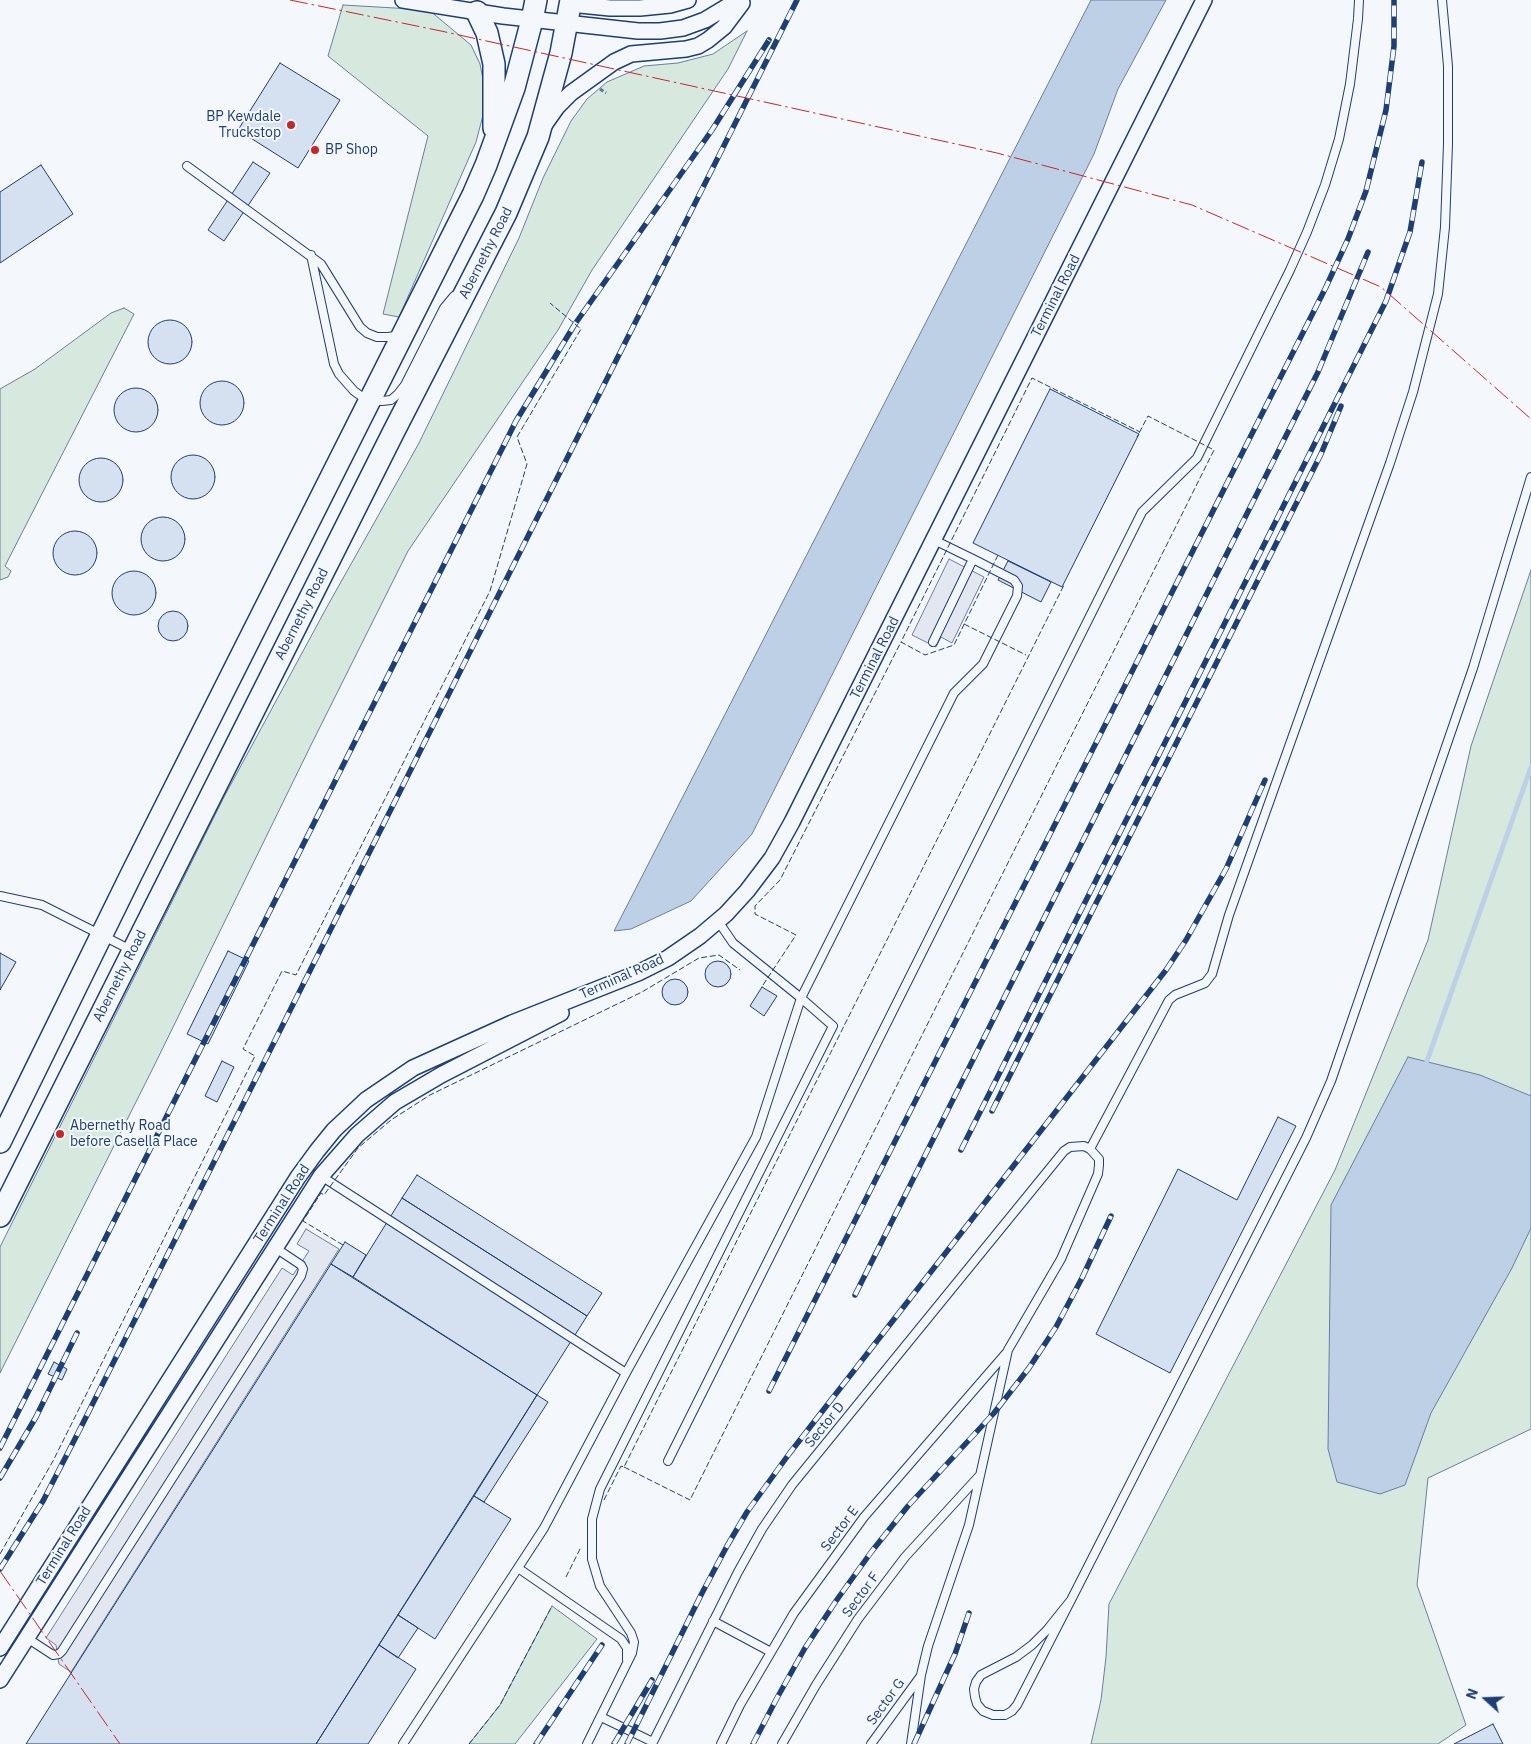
<!DOCTYPE html>
<html>
<head>
<meta charset="utf-8">
<style>
	body { margin:0 }
	#map { position:relative; width:1531px; height:1744px; overflow:hidden; background:#f4f7fb; font-family:"IBM Plex Sans",sans-serif }
	canvas { display:block }
	.north { position:absolute; left:1461px; top:1674px; width:50px; height:50px; -webkit-text-stroke:4px #f4f7fb; paint-order:stroke; rotate:290deg; font-size:14px; font-weight:700; line-height:20px; text-align:center; color:#1d3f73 }
	.north::after { content:''; display:block; margin:auto; width:18px; height:22px; background:#1d3f73; clip-path:polygon(50% 0,100% 100%,50% 72%,0 100%) }
</style>
</head>
<body>
<div id="map">
<canvas width="1531" height="1744"></canvas>
<div class="north">N</div>
</div>
<script>
const ctx = document.querySelector('canvas').getContext('2d');
ctx.lineJoin = 'round';
function paint(path, color) {
  ctx.fillStyle = color;
  ctx.fill(path, 'evenodd');
}
function poly(rows) {
  const path = new Path2D();
  for (const r of rows) {
    if (r.length === 3) {
      path.moveTo(r[0] + r[2], r[1]);
      path.arc(r[0], r[1], r[2], 0, 2 * Math.PI);
      continue;
    }
    path.moveTo(r[0], r[1]);
    for (let i = 2; i < r.length; i += 2) path.lineTo(r[i], r[i + 1]);
  }
  return path;
}
function trace(path, color, width, dash) {
  ctx.strokeStyle = color;
  ctx.lineWidth = width;
  ctx.lineCap = dash ? 'butt' : 'round';
  ctx.setLineDash(dash || []);
  ctx.stroke(path);
}
function label(font, color, halo, rows, align = 'center') {
  ctx.font = font + ' "IBM Plex Sans",sans-serif';
  ctx.lineWidth = 4;
  ctx.setLineDash([]);
  ctx.textBaseline = 'middle';
  ctx.strokeStyle = halo;
  ctx.fillStyle = color;
  for (const [text, x, y, turn = 0] of rows) {
    ctx.save();
    ctx.translate(x, y);
    ctx.rotate((+turn || 0) * Math.PI / 180);
    ctx.textAlign = isNaN(turn) ? turn : align;
    if (halo) ctx.strokeText(text, 0, 0);
    ctx.fillText(text, 0, 0);
    ctx.restore();
  }
}
const green = poly([
	[343,5,429,10,471,45,480,64,487,100,476,142,399,317,383,314,428,136,328,56,343,5],
	[747,31,728,69,592,270,558,330,408,551,312,743,154,1066,0,1373,0,1247,224,797,328,605,419,443,519,238,543,178,571,121,587,99,607,82,644,66,678,63,713,54,747,31],
	[124,308,134,314,5,566,11,571,8,577,0,580,0,389,35,369,111,313,124,308],
	[1531,570,1531,1429,1428,1478,1417,1585,1466,1725,1438,1744,1091,1744,1101,1700,1106,1657,1109,1604,1335,1170,1428,940,1471,746,1531,570],
	[552,1606,597,1639,515,1744,469,1744,500,1705,552,1606]
]);
paint(green, '#d7e8df');
trace(green, '#687fa3', 1);
const parking = poly([
	[949,559,984,577,952,643,941,637,936,647,912,635,949,559],
	[306,1229,339,1249,71,1672,59,1664,56,1645,46,1638,282,1268,293,1275,309,1251,297,1244,306,1229]
]);
paint(parking, '#e3e8f0');
trace(parking, '#687fa3', 1);
const water = poly([
	[1091,0,1166,0,1118,89,1094,154,752,834,691,901,631,929,614,931,1091,0],
	[1408,1057,1480,1075,1531,1096,1531,1228,1512,1268,1431,1413,1405,1485,1380,1494,1337,1482,1328,1449,1331,1205,1408,1057]
]);
paint(water, '#bed0e5');
trace(water, '#687fa3', 1);
trace(poly([
	[1427,1061,1531,767]
]), '#bed0e5', 5);
const building = poly([
	[280,63,340,100,298,168,238,130,280,63],
	[253,162,270,173,224,241,208,230,253,162],
	[41,165,73,214,0,263,0,192,41,165],
	[170,342,22],
	[222,403,22],
	[136,410,22],
	[1050,389,1139,434,1062,587,973,543,1050,389],
	[193,477,22],
	[101,480,22],
	[163,539,22],
	[75,553,22],
	[1008,561,1051,582,1041,602,998,580,1008,561],
	[134,593,22],
	[173,626,15],
	[228,951,249,961,208,1044,187,1034,228,951],
	[0,953,16,962,0,990,0,953],
	[718,974,13],
	[675,992,13],
	[762,987,777,996,764,1016,750,1006,762,987],
	[222,1061,234,1067,217,1102,205,1096,222,1061],
	[1278,1117,1296,1126,1170,1373,1096,1334,1178,1169,1237,1200,1278,1117],
	[417,1175,602,1293,587,1316,402,1198,417,1175],
	[402,1198,587,1316,537,1395,353,1277,402,1198],
	[345,1242,366,1255,353,1277,331,1264,345,1242],
	[331,1264,537,1395,316,1744,26,1744,331,1264],
	[54,1362,67,1369,62,1380,48,1374,54,1362],
	[537,1395,548,1402,484,1502,474,1496,537,1395],
	[474,1496,511,1519,435,1639,398,1615,474,1496],
	[398,1615,418,1628,398,1658,379,1645,398,1615],
	[379,1645,416,1669,368,1744,316,1744,379,1645],
	[1493,1724,1503,1744,1454,1744,1493,1724]
]);
paint(building, '#d5e0f0');
trace(building, '#1d3f73', 1);
const service = poly([
	[187,166,321,264,360,327,367,333,377,337,388,337,395,336,399,333],
	[311,255,334,364,339,374,354,391,361,396,370,400,382,401,391,400,398,394,405,385,444,308,454,296],
	[933,642,973,559,934,540],
	[0,896,42,905,131,950],
	[1090,1149,1169,1000,1175,995,1205,983,1212,974,1229,915,1390,463,1413,392,1438,294,1445,227,1448,144,1448,66,1442,0],
	[321,1176,626,1373],
	[668,1461,1142,512,1197,458,1290,270,1307,232,1325,185,1339,139,1350,84,1358,19,1359,0],
	[518,1568,621,1639,627,1648,627,1660],
	[1071,1600,1306,1138,1331,1081,1473,668,1531,477],
	[1071,1600,1017,1705,1012,1711,1005,1715,993,1715,983,1711,977,1704,975,1697,974,1689,976,1682,981,1675,1016,1657,1032,1645,1047,1630,1071,1600],
	[713,1621,771,1652],
	[27,1638,53,1655,59,1654,62,1651,301,1276,303,1269,301,1265,274,1247],
	[601,1717,653,1742],
	[403,1744,544,1528,626,1373,756,1137,801,998,733,943,718,921],
	[587,1744,632,1653,634,1642,631,1633,600,1586,592,1559,592,1519,600,1489,833,1026,801,998,954,693,983,664,1017,596,1018,586,1014,580,973,559],
	[652,1744,738,1572,762,1529,792,1485,1064,1151,1070,1147,1084,1146,1090,1149,1099,1159,1099,1165,1098,1174,1061,1259,1008,1350,969,1525,928,1646,921,1675,911,1744],
	[721,1744,740,1705,794,1613,864,1517,1007,1352],
	[782,1744,816,1685,858,1619,905,1557,980,1475],
	[871,1744,920,1677]
]);
const minor = poly([
	[403,0,503,16,638,31,660,31,683,28,705,20,738,0],
	[570,4,610,8,640,8,670,5,688,0],
	[545,124,557,107,571,93,614,62,631,54,686,49,698,46,708,40,724,27,742,3],
	[0,1648,298,1177,317,1151,334,1130,366,1100,413,1068,512,1023,638,973,668,958,700,936,726,914,747,891,772,858,792,822,1204,0],
	[0,1680,321,1176,357,1135,395,1102,441,1075,561,1013]
]);
const secondary = poly([
	[477,12,487,33,494,64,494,128],
	[0,1142,132,873,473,195,486,165,514,88,532,20,536,0],
	[0,1216,394,431,506,213,538,137,561,53,571,0]
]);
trace(service, '#1d3f73', 10);
trace(minor, '#1d3f73', 18);
trace(secondary, '#1d3f73', 24);
trace(poly([
	[600,89,606,93]
]), '#5e769c', 3, [4, 2.5]);
trace(service, '#f4f7fb', 8);
trace(minor, '#f4f7fb', 15);
trace(secondary, '#f4f7fb', 21);
const rail = poly([
	[992,1111,1321,454,1341,406],
	[961,1150,1386,301,1410,232,1422,162],
	[855,1295,1318,372,1368,252],
	[769,1391,1326,287,1348,239,1366,191,1386,110,1394,46,1394,0],
	[0,1448,516,421,575,324,712,130,769,40],
	[0,1478,36,1417,77,1333],
	[0,1569,43,1501,78,1433,797,0],
	[536,1744,602,1645],
	[614,1744,652,1680],
	[627,1744,701,1595,727,1546,747,1512,789,1454,1166,970,1186,940,1226,869,1265,780],
	[753,1744,777,1698,805,1648,836,1601,872,1551,908,1506,994,1413,1029,1368,1056,1327,1082,1278,1111,1216],
	[914,1744,955,1654,969,1613]
]);
trace(rail, '#1d3f73', 5.5);
trace(rail, '#f4f7fb', 4, [11]);
trace(poly([
	[998,555,954,645,925,655,901,642,1032,378,1140,432],
	[964,624,1026,655],
	[763,985,796,935,755,914,755,906,780,880,901,642],
	[343,1245,303,1221,321,1193,324,1195,358,1148,391,1120,430,1095,642,992,699,958,719,955,740,970],
	[624,1467,690,1500,1214,450,1148,416,1137,437],
	[604,1500,621,1466,624,1467,1064,585],
	[0,1554,53,1461,255,1056,243,1049,282,971,296,975,490,591,527,464,517,437,581,329,550,303],
	[566,1577,581,1547],
	[469,1744,500,1705,552,1606]
]), '#1d3f73', 1, [6, 2.5]);
trace(poly([
	[290,0,441,31,997,153,1192,205,1381,287,1531,419],
	[0,1571,120,1744]
]), '#c62828', 1, [18, 4, 2.5, 4]);
for (const [x, y, r, color] of [
	[291,125,5,"#c62828"],
	[315,150,5,"#c62828"],
	[60,1134,5,"#c62828"]
]) {
  const dot = new Path2D();
  dot.arc(x, y, r, 0, 2 * Math.PI);
  ctx.fillStyle = color;
  ctx.fill(dot);
  trace(dot, '#f4f7fb', 2);
}
label('14px', '#1d3f73', '#f4f7fb', [
	["BP Kewdale",281,117,"right"],
	["Truckstop",281,133,"right"],
	["BP Shop",325,150],
	["Abernethy Road",70,1126],
	["before Casella Place",70,1142]
], 'left');
label('14px', '#1d3f73', '#f4f7fb', [
	["Abernethy Road",486,253,-63],
	["Terminal Road",1056,296,-63],
	["Abernethy Road",302,614,-63],
	["Terminal Road",875,658,-63],
	["Abernethy Road",120,976,-63],
	["Terminal Road",622,977,-24],
	["Terminal Road",282,1204,-57],
	["Sector D",825,1425,-51],
	["Sector E",840,1529,-53],
	["Terminal Road",64,1546,-58],
	["Sector F",861,1595,-54],
	["Sector G",886,1702,-54]
]);
</script>
</body>
</html>
